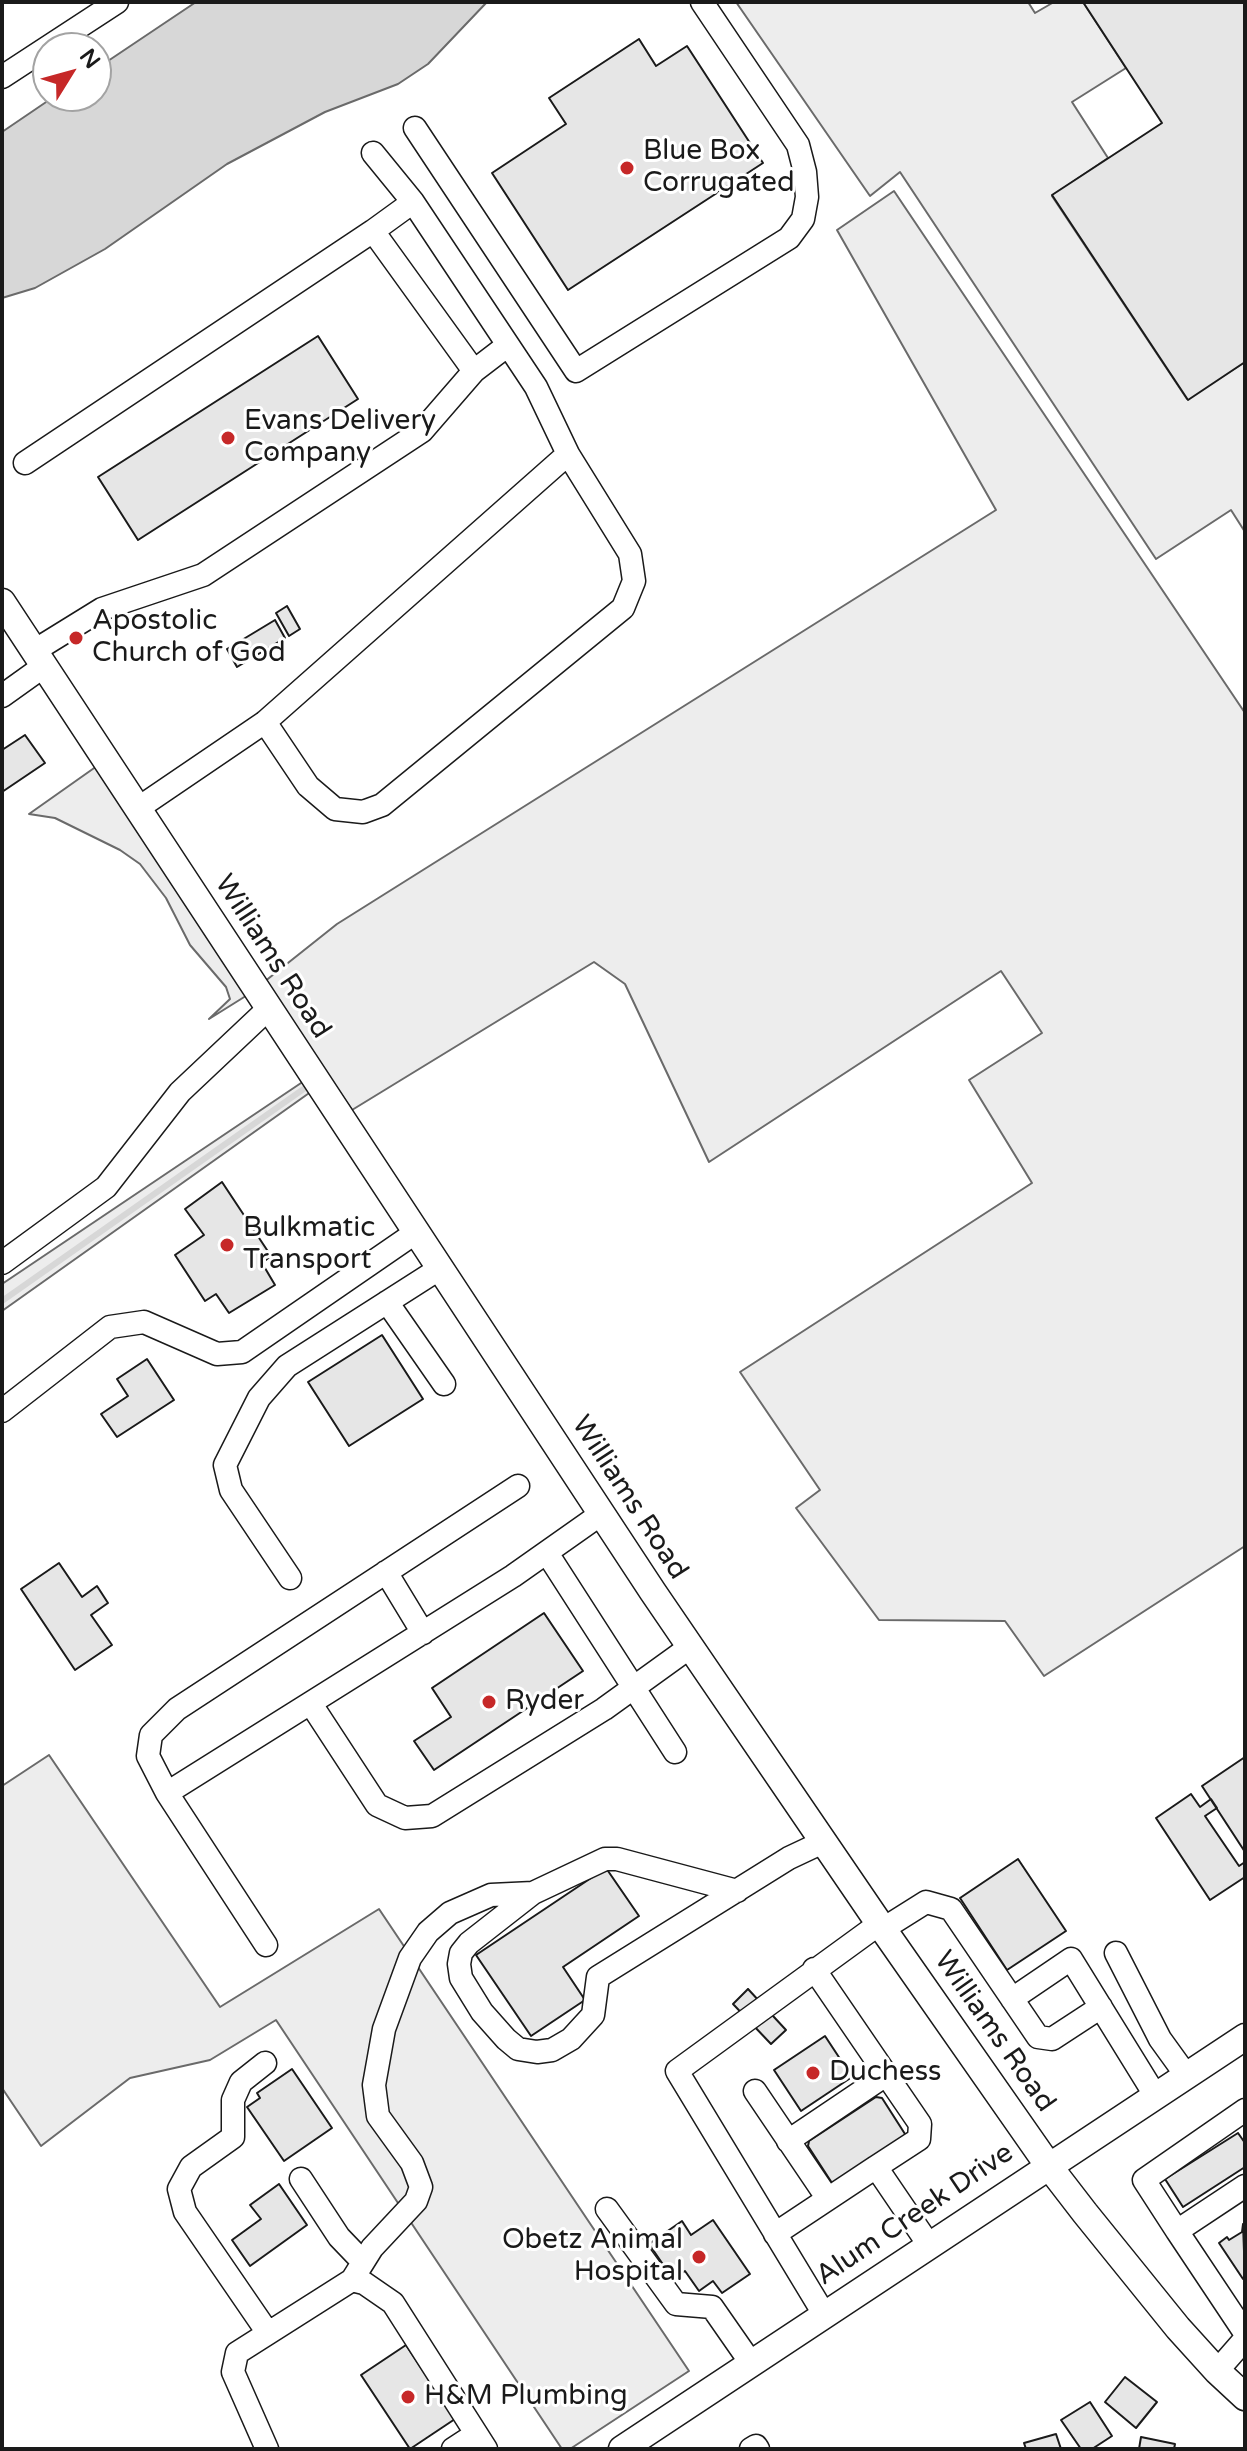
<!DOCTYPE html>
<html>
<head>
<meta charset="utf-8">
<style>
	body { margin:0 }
	#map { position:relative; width:1247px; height:2451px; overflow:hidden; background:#fff; font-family:"Varela Round",sans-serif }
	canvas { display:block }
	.frame { position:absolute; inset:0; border:4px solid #1a1a1a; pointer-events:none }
	.north { position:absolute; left:32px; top:32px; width:80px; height:80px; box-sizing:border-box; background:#fff; border:2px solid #a3a3a3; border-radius:50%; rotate:53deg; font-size:22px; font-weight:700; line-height:32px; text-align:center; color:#1a1a1a }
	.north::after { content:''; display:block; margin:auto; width:28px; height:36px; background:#c62828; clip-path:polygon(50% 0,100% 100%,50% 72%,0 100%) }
</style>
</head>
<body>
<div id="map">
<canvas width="1247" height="2451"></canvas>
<div class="frame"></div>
<div class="north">N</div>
</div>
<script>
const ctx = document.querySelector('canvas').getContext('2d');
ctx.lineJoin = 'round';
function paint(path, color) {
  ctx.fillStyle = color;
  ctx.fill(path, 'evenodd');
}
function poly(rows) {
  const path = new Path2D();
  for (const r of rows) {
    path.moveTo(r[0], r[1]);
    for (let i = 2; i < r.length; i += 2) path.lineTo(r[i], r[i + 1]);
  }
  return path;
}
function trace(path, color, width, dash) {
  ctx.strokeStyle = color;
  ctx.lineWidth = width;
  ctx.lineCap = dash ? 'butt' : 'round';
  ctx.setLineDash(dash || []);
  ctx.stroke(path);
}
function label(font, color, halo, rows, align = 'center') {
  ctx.font = font + ' "Varela Round",sans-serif';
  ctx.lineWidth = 6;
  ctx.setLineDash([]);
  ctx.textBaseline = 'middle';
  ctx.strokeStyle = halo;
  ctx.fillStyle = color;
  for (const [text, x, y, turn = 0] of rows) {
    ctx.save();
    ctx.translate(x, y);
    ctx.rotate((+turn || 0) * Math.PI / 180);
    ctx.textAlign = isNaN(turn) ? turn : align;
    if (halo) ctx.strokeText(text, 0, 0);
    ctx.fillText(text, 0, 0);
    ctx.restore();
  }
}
const built = poly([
	[736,2,1028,2,1035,13,1054,2,1083,2,1126,68,1072,102,1108,158,1052,196,1187,399,1245,362,1245,532,1231,510,1156,559,900,172,870,196,736,2],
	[894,191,1245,713,1245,1546,1044,1676,1005,1621,879,1620,796,1508,820,1490,740,1372,1032,1183,969,1080,1042,1033,1001,971,709,1162,625,984,594,962,352,1110,264,982,337,924,996,510,837,230,894,191],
	[97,766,249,994,209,1019,230,999,226,987,190,945,166,898,140,864,120,850,55,818,29,814,97,766],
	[304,1081,312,1091,2,1311,2,1284,304,1081],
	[49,1755,220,2007,379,1909,689,2371,570,2449,562,2449,276,2020,210,2060,130,2078,41,2146,2,2088,2,1786,49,1755]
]);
paint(built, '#ededed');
trace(built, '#6a6a6a', 2);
const water = poly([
	[196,2,487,2,428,64,398,84,325,112,227,164,105,249,35,288,2,298,2,132,55,96,96,96,96,69,196,2]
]);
paint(water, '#d7d7d7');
trace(water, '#6a6a6a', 2);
trace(poly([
	[2,1301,305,1088]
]), '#d7d7d7', 6);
const building = poly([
	[1083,2,1245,2,1245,362,1188,400,1052,195,1162,123,1083,2],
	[639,39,656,66,687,46,763,163,568,290,492,173,566,124,549,98,639,39],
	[318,336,358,399,138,540,98,477,318,336],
	[287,606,300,629,289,636,276,613,287,606],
	[275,620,285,638,237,667,227,649,275,620],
	[25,735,45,763,2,792,2,750,25,735],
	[222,1182,271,1256,262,1263,275,1285,229,1313,216,1294,205,1301,175,1255,204,1235,185,1209,222,1182],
	[382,1335,423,1399,349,1446,308,1382,382,1335],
	[147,1359,174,1400,117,1437,101,1414,128,1396,117,1379,147,1359],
	[59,1563,82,1597,97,1586,108,1603,91,1615,112,1645,75,1670,21,1589,59,1563],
	[544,1613,583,1671,434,1770,414,1741,451,1717,432,1688,544,1613],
	[1245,1757,1245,1852,1202,1786,1245,1757],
	[1191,1794,1200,1807,1211,1799,1217,1808,1205,1816,1239,1866,1245,1862,1245,1877,1210,1900,1156,1818,1191,1794],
	[1018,1859,1066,1931,1007,1970,960,1898,1018,1859],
	[606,1868,639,1916,563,1967,585,2000,531,2036,476,1955,606,1868],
	[748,1989,786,2030,771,2044,733,2004,748,1989],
	[825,2036,852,2077,801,2111,774,2070,825,2036],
	[292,2069,332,2128,284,2161,247,2107,260,2098,257,2093,292,2069],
	[876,2097,882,2098,905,2134,905,2140,837,2184,832,2183,808,2146,809,2141,876,2097],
	[1238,2133,1245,2143,1245,2167,1183,2207,1165,2179,1238,2133],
	[279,2184,307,2225,250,2266,232,2240,261,2219,250,2205,279,2184],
	[713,2220,750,2274,722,2293,713,2281,699,2291,685,2271,673,2279,649,2244,682,2221,691,2235,713,2220],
	[1243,2224,1245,2278,1243,2279,1219,2243,1227,2237,1229,2240,1242,2232,1243,2224],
	[406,2345,455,2419,410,2449,361,2375,406,2345],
	[1125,2377,1157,2402,1136,2428,1105,2402,1125,2377],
	[1090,2402,1112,2436,1092,2449,1081,2449,1061,2420,1090,2402],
	[1056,2434,1061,2449,1026,2449,1024,2443,1056,2434],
	[1141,2437,1175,2444,1174,2449,1139,2449,1141,2437]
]);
paint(building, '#e6e6e6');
trace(building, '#1a1a1a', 2);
const minor = poly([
	[2,77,117,2],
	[415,128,576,371,789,238,803,219,807,197,805,172,798,145,702,2],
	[373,231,413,202],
	[474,371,508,345],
	[25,463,373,231,474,371,422,431,203,575,102,609,34,651],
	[2,696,44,666],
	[265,722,308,786,335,809,363,812,382,805,623,608,634,581,630,554,568,454],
	[137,809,265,722,568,454,536,387,413,202,373,153],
	[2,1263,106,1187,180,1092,268,1009],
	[387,1302,444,1384],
	[2,1411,110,1327,144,1322,217,1354,242,1352,415,1233],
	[547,1553,675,1752],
	[386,1572,423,1633],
	[290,1578,231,1490,225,1465,259,1398,287,1366,439,1269],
	[311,1704,377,1805,405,1818,432,1816,604,1709,690,1647],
	[167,1793,148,1756,151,1735,177,1709,518,1486],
	[533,1893,469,1943,461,1953,459,1964,461,1978,482,2012,506,2039,518,2049,537,2052,552,2050,571,2039,593,2015,598,1977,789,1858,823,1842],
	[883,1929,926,1902,951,1909,1038,2037,1052,2039,1101,2007],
	[266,1945,167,1793,513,1576,601,1514],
	[1116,1953,1160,2039,1186,2075],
	[814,1969,920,2124,919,2139,876,2167],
	[1012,1999,1071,1959,1155,2095],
	[265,2063,241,2082,233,2100,233,2137,191,2167,179,2189,185,2212,268,2333],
	[755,2091,828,2199],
	[788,2141,886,2075],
	[301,2179,339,2237,363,2262],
	[1245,2186,1177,2231,1245,2333],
	[607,2209,676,2304,712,2307,751,2363],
	[1177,2231,1144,2180,1245,2110],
	[775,2234,876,2167,929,2245],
	[352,2280,372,2248,416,2201,421,2187,412,2163,378,2116,374,2085,384,2029,410,1958,428,1932,450,1913,491,1895,533,1893,605,1859,617,1859,737,1891],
	[824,2314,677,2071,879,1924],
	[1217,2371,1245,2339],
	[267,2449,233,2372,237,2353,352,2280,364,2283,393,2303,486,2449],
	[453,2449,476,2434],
	[751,2449,756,2446,758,2449]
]);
const major = poly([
	[2,602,653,1592,883,1929,1048,2165,1085,2213,1178,2328,1217,2371,1245,2397],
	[622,2449,1245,2037]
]);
trace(minor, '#1a1a1a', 25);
trace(major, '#1a1a1a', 29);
trace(minor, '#fff', 22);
trace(major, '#fff', 26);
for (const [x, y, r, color] of [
	[627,168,8,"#c62828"],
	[228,438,8,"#c62828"],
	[76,638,8,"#c62828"],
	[227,1245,8,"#c62828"],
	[489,1702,8,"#c62828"],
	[813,2073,8,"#c62828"],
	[699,2257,8,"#c62828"],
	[408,2397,8,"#c62828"]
]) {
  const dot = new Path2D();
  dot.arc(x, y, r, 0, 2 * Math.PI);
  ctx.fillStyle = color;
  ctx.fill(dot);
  trace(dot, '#fff', 3);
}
label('28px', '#1a1a1a', '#fff', [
	["Blue Box",643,152],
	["Corrugated",643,184],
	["Evans Delivery",244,422],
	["Company",244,454],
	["Apostolic",92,622],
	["Church of God",92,654],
	["Bulkmatic",243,1229],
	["Transport",243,1261],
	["Ryder",505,1702],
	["Duchess",829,2073],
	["Obetz Animal",683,2241,"right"],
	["Hospital",683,2273,"right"],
	["H&M Plumbing",424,2397]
], 'left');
label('28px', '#1a1a1a', '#fff', [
	["Williams Road",272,957,57],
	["Williams Road",629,1498,57],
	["Williams Road",994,2032,55],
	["Alum Creek Drive",915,2215,-34]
]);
</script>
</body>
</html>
